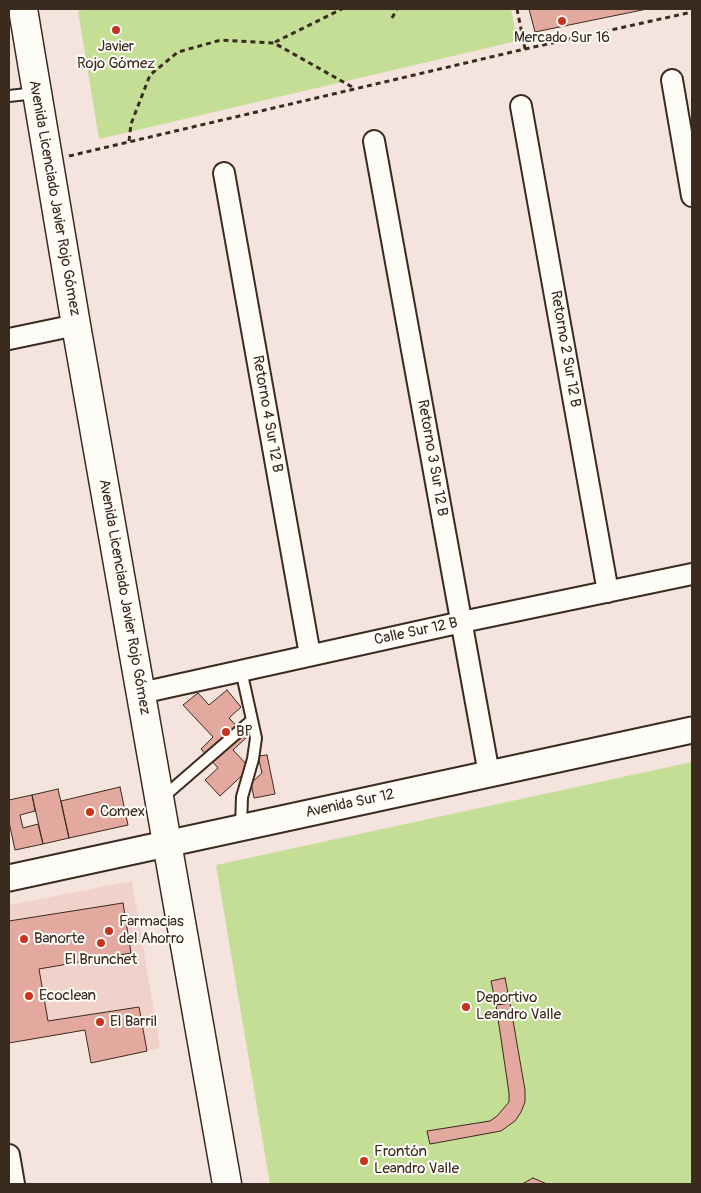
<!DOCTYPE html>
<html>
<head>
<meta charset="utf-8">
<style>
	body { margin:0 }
	#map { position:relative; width:701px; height:1193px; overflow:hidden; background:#f5e3dd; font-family:Pangolin,sans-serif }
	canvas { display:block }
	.frame { position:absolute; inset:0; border:10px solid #3b2a1e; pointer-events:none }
</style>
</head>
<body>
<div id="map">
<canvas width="701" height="1193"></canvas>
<div class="frame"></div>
</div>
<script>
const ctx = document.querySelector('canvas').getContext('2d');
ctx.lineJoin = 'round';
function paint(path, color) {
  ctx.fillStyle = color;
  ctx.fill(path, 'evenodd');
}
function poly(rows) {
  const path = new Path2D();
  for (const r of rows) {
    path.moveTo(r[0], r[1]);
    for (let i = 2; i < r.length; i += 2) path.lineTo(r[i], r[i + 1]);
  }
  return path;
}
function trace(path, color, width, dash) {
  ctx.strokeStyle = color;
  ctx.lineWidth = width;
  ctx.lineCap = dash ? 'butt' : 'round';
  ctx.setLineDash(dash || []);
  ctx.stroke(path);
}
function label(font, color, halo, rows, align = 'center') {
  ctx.font = font + ' Pangolin,sans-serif';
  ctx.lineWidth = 4;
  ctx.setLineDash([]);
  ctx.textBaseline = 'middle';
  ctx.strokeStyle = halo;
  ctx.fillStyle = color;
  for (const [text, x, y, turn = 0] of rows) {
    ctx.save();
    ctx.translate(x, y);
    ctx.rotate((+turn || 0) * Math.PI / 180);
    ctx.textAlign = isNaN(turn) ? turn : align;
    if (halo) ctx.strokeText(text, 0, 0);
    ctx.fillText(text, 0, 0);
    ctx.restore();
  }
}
paint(poly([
	[132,881,160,1048,91,1063,85,1030,9,1043,9,905]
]), '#f0d2ca');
paint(poly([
	[88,9,511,9,517,41,99,139,78,11],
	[692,762,692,1184,270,1184,216,865]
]), '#c4de95');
const building = poly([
	[529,9,647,9,535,32,529,9],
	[227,690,241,707,229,718,247,737,233,750,250,768,220,796,205,780,218,768,201,749,213,737,183,705,198,693,209,705,227,690],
	[267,755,275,794,254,798,251,783,262,773,258,756,267,755],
	[120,787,128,825,69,838,61,801,120,787],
	[58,789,69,838,43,844,32,795,58,789],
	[32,795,35,811,20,815,23,828,38,824,43,844,15,850,9,822,9,800,32,795],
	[123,903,131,953,39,969,48,1021,139,1007,147,1051,91,1063,85,1030,9,1043,9,921,123,903],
	[505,978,510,1003,496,1005,491,981,505,978],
	[510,1003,525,1090,525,1102,521,1112,515,1121,501,1131,430,1144,427,1131,490,1121,497,1116,509,1102,509,1093,496,1005,510,1003],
	[533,1178,547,1184,522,1184,533,1178]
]);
paint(building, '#e3a99f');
trace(building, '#3b2a1e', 1);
const service = poly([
	[9,96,36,93],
	[162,798,252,720],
	[241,827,242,797,253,759,256,738,241,670]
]);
const minor = poly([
	[672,80,692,196],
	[521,106,608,592],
	[374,141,489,774],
	[224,173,310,655],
	[9,339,76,325],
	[141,693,462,622,692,574],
	[9,1155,14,1184]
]);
const tertiary = poly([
	[9,878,692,730]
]);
const primary = poly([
	[23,9,76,325,227,1184]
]);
trace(service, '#3b2a1e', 14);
trace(minor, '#3b2a1e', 24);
trace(tertiary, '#3b2a1e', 29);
trace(primary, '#3b2a1e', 31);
trace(poly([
	[517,9,525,49],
	[392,18,397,9],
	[275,42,342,9],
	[129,141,131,124,150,75,178,52,221,40,274,43,354,88],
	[69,156,525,49,692,12]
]), '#3b2a1e', 3, [5, 4]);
trace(service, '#fdfcf7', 10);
trace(minor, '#fdfcf7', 20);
trace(tertiary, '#fdfcf7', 25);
trace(primary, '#fdfcf7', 28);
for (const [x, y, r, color] of [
	[562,21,5,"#c8321e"],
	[116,30,5,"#c8321e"],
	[226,732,5,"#c8321e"],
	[90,812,5,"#c8321e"],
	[109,931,5,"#c8321e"],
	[24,939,5,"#c8321e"],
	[101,943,5,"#c8321e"],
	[29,996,5,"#c8321e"],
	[466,1007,5,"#c8321e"],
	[100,1022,5,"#c8321e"],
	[364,1161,5,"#c8321e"]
]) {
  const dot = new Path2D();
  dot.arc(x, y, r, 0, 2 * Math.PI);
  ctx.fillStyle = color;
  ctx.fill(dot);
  trace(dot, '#fdfcf7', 2);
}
label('15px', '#3b2a1e', '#fdfcf7', [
	["Mercado Sur 16",562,38,"center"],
	["Javier",116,47,"center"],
	["Rojo Gómez",116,64,"center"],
	["BP",236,732],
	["Comex",100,812],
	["Farmacias",119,922],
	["del Ahorro",119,939],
	["Banorte",34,939],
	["El Brunchet",101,960,"center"],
	["Ecoclean",39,996],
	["Deportivo",476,998],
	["Leandro Valle",476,1015],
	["El Barril",110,1022],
	["Frontón",374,1152],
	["Leandro Valle",374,1169]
], 'left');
label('15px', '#3b2a1e', '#fdfcf7', [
	["Avenida Licenciado Javier Rojo Gómez",54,198,80],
	["Retorno 2 Sur 12 B",565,349,80],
	["Retorno 4 Sur 12 B",267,414,80],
	["Retorno 3 Sur 12 B",432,458,80],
	["Avenida Licenciado Javier Rojo Gómez",124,597,80],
	["Calle Sur 12 B",416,632,-12],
	["Avenida Sur 12",350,804,-12]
]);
</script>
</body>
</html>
